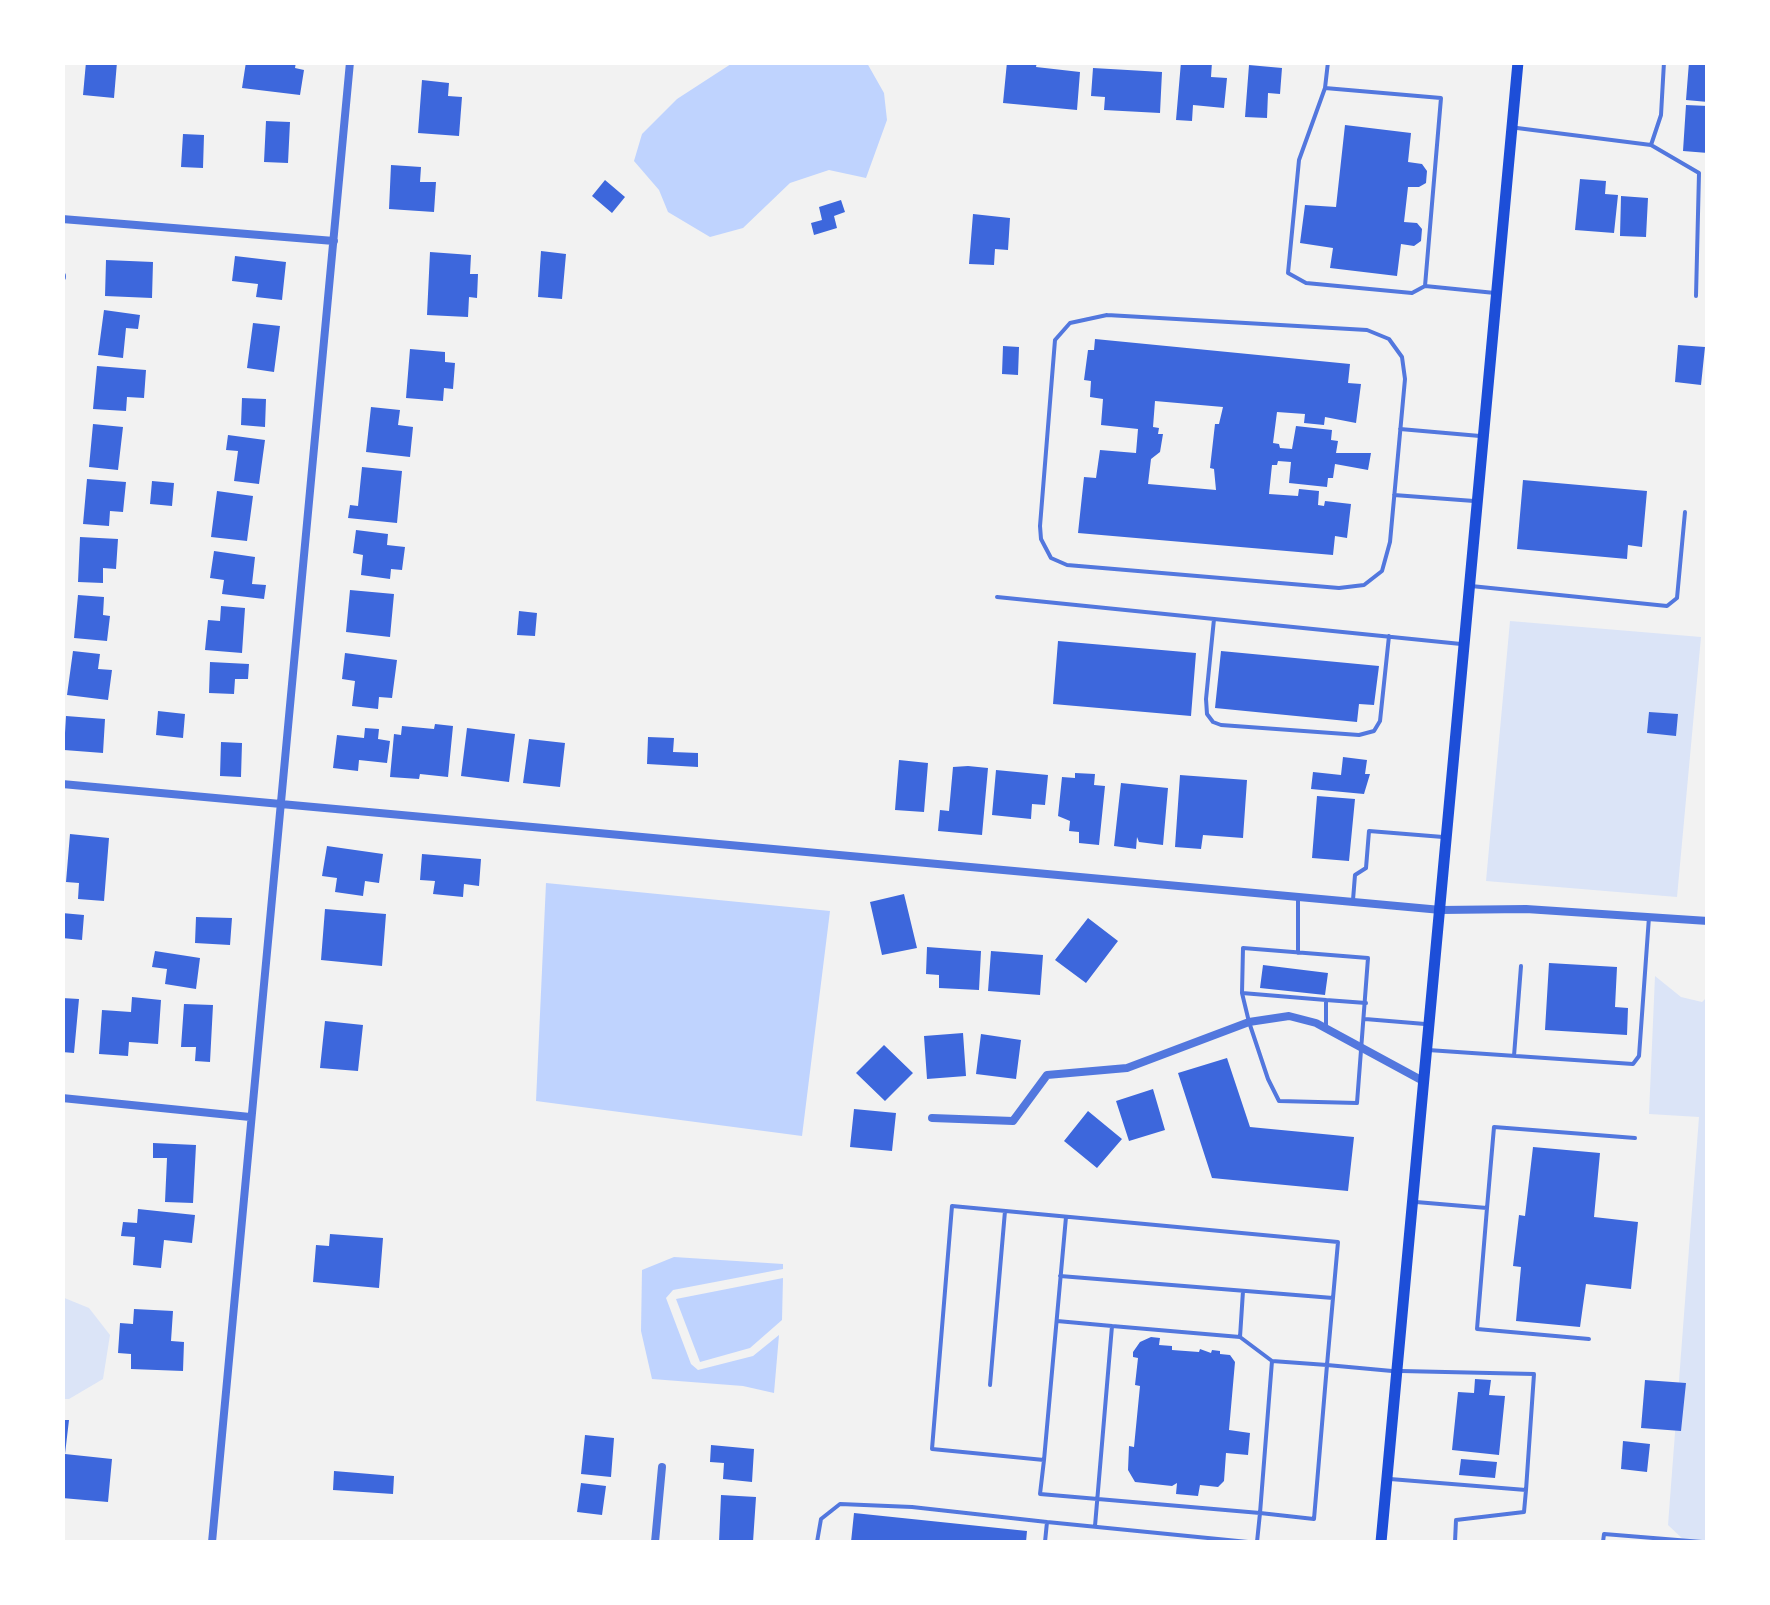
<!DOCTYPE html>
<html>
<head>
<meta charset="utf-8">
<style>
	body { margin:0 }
	#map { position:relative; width:1770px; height:1605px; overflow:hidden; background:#f2f2f2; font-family:Overpass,sans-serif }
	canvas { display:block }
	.frame { position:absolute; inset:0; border:65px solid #fff; pointer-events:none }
</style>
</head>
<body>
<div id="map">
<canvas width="1770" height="1605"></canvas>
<div class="frame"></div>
</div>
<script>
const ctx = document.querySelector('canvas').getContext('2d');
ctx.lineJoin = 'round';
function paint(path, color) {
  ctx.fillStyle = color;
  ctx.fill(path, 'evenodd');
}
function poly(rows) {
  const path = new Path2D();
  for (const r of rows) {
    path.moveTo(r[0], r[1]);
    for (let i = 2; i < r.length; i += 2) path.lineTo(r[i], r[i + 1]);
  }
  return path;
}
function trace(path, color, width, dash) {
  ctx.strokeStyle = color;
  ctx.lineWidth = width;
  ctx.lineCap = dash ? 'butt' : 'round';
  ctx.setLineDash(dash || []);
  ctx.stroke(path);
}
paint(poly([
	[1510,621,1701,637,1677,897,1486,881],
	[1655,976,1681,997,1702,1002,1707,997,1707,1542,1686,1542,1668,1525,1699,1117,1649,1114],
	[62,1297,89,1308,110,1335,103,1379,69,1399,63,1399]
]), '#dbe4f7');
paint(poly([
	[734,62,867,63,884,93,887,120,866,178,829,170,790,183,743,228,710,237,668,212,659,190,634,161,642,134,677,99],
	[546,883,830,911,802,1136,536,1101],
	[674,1257,783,1264,783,1269,673,1290,666,1298,691,1364,698,1370,753,1356,779,1335,774,1393,743,1386,652,1379,641,1331,642,1270],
	[783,1278,782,1320,750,1348,700,1362,676,1299]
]), '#bfd3fe');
paint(poly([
	[86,62,117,62,114,98,83,95],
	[246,62,296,62,295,68,304,70,300,95,242,88],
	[1007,62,1037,62,1036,67,1080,72,1077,110,1003,103],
	[1181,62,1212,62,1211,77,1227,78,1224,108,1193,105,1192,121,1176,120],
	[1689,62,1708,62,1708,102,1686,100],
	[1249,65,1282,68,1280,94,1268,93,1267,118,1245,117],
	[1093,68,1162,72,1160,113,1104,110,1105,97,1091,96],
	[422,80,449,83,448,96,462,97,459,136,418,133],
	[1686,105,1708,106,1708,153,1683,151],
	[266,121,290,122,288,163,264,162],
	[1345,125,1411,133,1408,162,1422,164,1427,171,1426,183,1419,187,1408,187,1404,222,1417,223,1422,229,1421,241,1414,246,1401,244,1397,276,1330,268,1333,248,1300,243,1305,205,1336,207],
	[183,134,204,135,203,168,181,167],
	[391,165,421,167,420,182,436,182,434,212,389,209],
	[1580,179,1606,181,1605,194,1618,195,1614,233,1575,230],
	[605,180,625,197,612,213,592,196],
	[1621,196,1648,198,1646,237,1620,236],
	[841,200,845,212,834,216,837,228,814,235,811,223,822,220,819,207],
	[973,214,1010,218,1008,250,995,249,994,265,969,264],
	[541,251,566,254,562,299,538,297],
	[430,252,471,255,470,274,478,274,477,298,469,297,468,317,427,315],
	[235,256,286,262,282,300,256,297,258,284,232,281],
	[106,260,153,262,152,298,105,296],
	[104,310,140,315,138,329,126,328,123,358,98,355],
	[253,323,280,326,274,372,247,368],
	[1095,339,1350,364,1348,383,1361,384,1356,423,1325,417,1324,425,1304,423,1305,414,1277,412,1273,443,1279,444,1280,448,1292,449,1296,426,1332,430,1331,440,1338,441,1336,453,1371,453,1368,470,1335,464,1333,478,1328,478,1327,487,1289,483,1291,462,1278,461,1277,465,1272,465,1269,494,1298,496,1299,489,1319,491,1318,505,1324,506,1325,501,1351,504,1347,538,1335,536,1333,555,1078,533,1084,477,1096,478,1100,450,1136,453,1138,429,1101,425,1103,399,1090,397,1091,381,1084,380,1088,350,1094,350],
	[1155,401,1223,407,1219,424,1215,424,1210,468,1214,469,1216,490,1148,484,1151,459,1160,452,1163,434,1158,434,1159,428,1153,427],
	[1678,345,1705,347,1701,385,1675,382],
	[1003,346,1019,347,1018,375,1002,374],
	[410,349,445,352,445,362,455,363,453,389,444,388,443,401,406,398],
	[97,366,146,370,144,398,127,397,126,411,93,409],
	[242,398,266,399,265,427,241,425],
	[371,407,400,410,398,425,413,427,410,457,366,452],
	[93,424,123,427,118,470,89,467],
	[228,435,265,440,259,484,234,481,238,451,226,450],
	[362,467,402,471,397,523,348,518,350,505,358,506],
	[87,479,126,482,123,512,110,511,109,526,83,524],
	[1523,480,1647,491,1642,547,1628,545,1627,559,1517,549],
	[152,481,174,483,172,506,150,504],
	[217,491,253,496,247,541,211,537],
	[356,530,388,534,387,545,405,547,402,570,391,569,390,579,361,575,363,555,353,553],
	[80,537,118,539,116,569,103,568,103,583,78,582],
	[214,551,255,557,252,584,266,585,264,599,222,594,224,580,210,578],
	[350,590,394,594,390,637,346,632],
	[78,595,104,597,103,615,110,616,107,641,74,638],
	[221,606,245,608,242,653,205,650,208,620,220,621],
	[519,611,537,613,535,636,517,635],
	[1058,641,1196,653,1191,716,1053,704],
	[73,651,100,654,98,669,112,670,108,700,67,695],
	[1221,651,1379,666,1374,705,1359,704,1357,722,1215,708],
	[345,653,397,660,392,698,379,697,378,709,352,706,355,681,342,679],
	[210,662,249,664,248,679,235,679,234,694,209,693],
	[158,711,185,714,183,738,156,735],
	[1649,712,1678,714,1676,736,1647,733],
	[66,716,105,719,103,753,64,750],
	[435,724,453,726,448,777,420,774,419,779,390,777,394,734,401,735,402,726,434,729],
	[365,728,379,729,378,739,390,741,387,763,359,760,358,771,333,768,337,735,364,738],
	[467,728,515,734,509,782,461,776],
	[648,737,674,738,673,752,698,753,698,767,647,764],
	[529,739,565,743,560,787,523,783],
	[221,742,242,743,241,777,220,776],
	[1343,757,1367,760,1365,774,1370,774,1364,794,1311,789,1313,772,1341,775],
	[899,760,928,763,924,812,895,810],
	[968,766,988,768,982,835,938,831,940,810,949,811,953,767],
	[996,770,1048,775,1045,805,1032,804,1031,819,992,815],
	[1075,773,1095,774,1094,785,1105,786,1099,845,1079,843,1079,832,1069,831,1070,821,1058,816,1062,777,1075,778],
	[1180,775,1247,780,1243,838,1203,835,1201,849,1175,847],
	[1121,783,1168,788,1163,845,1139,842,1137,837,1136,849,1114,846],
	[1317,796,1355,799,1349,861,1312,858],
	[70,834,109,838,104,901,78,899,79,883,66,882],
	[327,846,383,854,379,883,365,881,363,896,335,892,337,878,322,876],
	[422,854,481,859,479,886,464,884,463,897,433,894,435,881,420,880],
	[904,894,917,948,882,955,870,902],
	[325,909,386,914,382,966,321,960],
	[62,913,84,915,82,940,62,938],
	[196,917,232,918,230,945,195,943],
	[1088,918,1118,941,1086,983,1055,960],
	[927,947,981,951,979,990,939,988,939,975,926,974],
	[155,951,200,958,196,989,165,984,167,969,152,967],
	[991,951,1043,955,1040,995,988,991],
	[1549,963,1617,967,1615,1007,1628,1008,1627,1035,1545,1030],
	[1263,965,1328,973,1325,995,1260,988],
	[132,997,161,1000,158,1044,129,1042,128,1056,99,1054,102,1010,131,1012],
	[62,998,79,999,74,1053,62,1052],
	[184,1004,213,1005,210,1062,195,1061,196,1047,181,1047],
	[325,1021,363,1025,358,1071,320,1068],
	[963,1033,966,1076,927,1079,924,1036],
	[981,1034,1021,1040,1016,1079,976,1074],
	[884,1045,913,1073,885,1101,856,1073],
	[1227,1058,1250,1127,1354,1137,1348,1191,1212,1178,1178,1073],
	[1153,1089,1165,1130,1129,1141,1116,1101],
	[854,1109,896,1113,892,1151,850,1147],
	[1088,1111,1122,1139,1097,1168,1064,1141],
	[153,1143,196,1145,193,1203,165,1202,167,1158,153,1158],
	[1533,1147,1600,1153,1594,1217,1638,1222,1631,1289,1586,1284,1580,1327,1516,1321,1521,1267,1513,1266,1519,1215,1525,1216],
	[138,1209,195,1215,192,1243,164,1240,161,1268,133,1265,135,1237,121,1236,123,1222,137,1223],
	[330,1234,383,1238,379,1288,313,1282,316,1245,329,1246],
	[134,1309,173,1311,171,1341,184,1342,183,1371,131,1369,131,1354,118,1353,120,1323,133,1324],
	[1151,1337,1160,1338,1159,1345,1172,1346,1172,1350,1199,1352,1200,1349,1211,1353,1212,1350,1220,1351,1220,1354,1230,1355,1235,1362,1229,1430,1250,1433,1248,1455,1226,1453,1224,1481,1218,1487,1200,1485,1198,1496,1176,1494,1177,1483,1172,1486,1135,1482,1128,1470,1129,1446,1134,1447,1140,1386,1135,1385,1138,1358,1133,1357,1133,1352,1140,1342],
	[1475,1379,1491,1380,1489,1395,1505,1396,1499,1455,1452,1450,1458,1392,1474,1393],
	[1645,1380,1686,1383,1681,1431,1641,1428],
	[62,1420,69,1420,65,1454,112,1459,108,1502,62,1498],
	[585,1435,614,1438,611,1477,581,1474],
	[1623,1441,1650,1444,1647,1472,1621,1469],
	[711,1445,754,1449,752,1482,723,1479,724,1463,710,1462],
	[1461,1459,1497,1462,1495,1478,1459,1475],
	[334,1471,394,1476,393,1494,333,1490],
	[581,1483,606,1486,602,1515,577,1512],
	[721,1495,756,1497,753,1542,719,1542],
	[854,1513,1027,1531,1026,1542,851,1542]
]), '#3d67dc');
trace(poly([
	[1328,62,1325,88,1441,98,1425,286,1495,293],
	[1325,88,1299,160,1288,273,1306,283,1412,293,1425,286],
	[1517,128,1651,145,1699,173,1696,296],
	[1651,145,1661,115,1664,62],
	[1107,315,1367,330,1389,339,1402,357,1405,379,1390,542,1382,571,1364,585,1339,588,1067,565,1051,558,1041,539,1040,526,1055,340,1070,323,1107,315],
	[1400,429,1480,436],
	[1394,495,1474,501],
	[1471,586,1667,606,1677,598,1685,512],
	[997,597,1461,644],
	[1214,619,1206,699,1207,714,1213,722,1221,725,1359,735,1374,731,1380,721,1389,636],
	[1353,900,1355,875,1366,868,1369,831,1443,837],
	[1243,948,1368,958,1357,1103,1279,1101,1268,1079,1249,1022,1242,993,1243,948],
	[1298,953,1298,897],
	[1242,993,1326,1000,1326,1026],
	[1326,1000,1366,1003],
	[1365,1019,1425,1024],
	[1428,1050,1633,1064,1639,1056,1649,917],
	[1514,1056,1521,966],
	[1416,1202,1487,1208,1477,1329,1589,1339],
	[1487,1208,1494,1127,1635,1138],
	[1060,1276,1333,1298],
	[1243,1291,1240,1337,1272,1361,1260,1513,1314,1519,1327,1365,1272,1361],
	[1057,1321,1112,1326],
	[990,1385,1005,1211],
	[1044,1460,1066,1217],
	[1390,1479,1526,1490,1534,1374,1401,1371],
	[1095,1526,1112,1326,1240,1337],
	[817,1542,821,1519,840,1504,912,1507,1047,1522],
	[1045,1542,1047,1522,1248,1542],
	[1257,1542,1260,1513,1040,1494,1044,1460,932,1449,952,1206,1338,1242,1327,1365,1392,1371],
	[1455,1542,1456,1520,1524,1512,1526,1490],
	[1603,1542,1604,1534,1702,1542]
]), '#5277de', 4);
trace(poly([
	[62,219,334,241],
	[62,276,62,277],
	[62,784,1441,910,1526,909,1708,921],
	[62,1098,250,1117],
	[932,1118,1013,1121,1047,1075,1127,1068,1249,1022,1289,1016,1316,1023,1423,1081],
	[212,1542,350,62],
	[655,1542,662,1467]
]), '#5277de', 8);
trace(poly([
	[1381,1542,1518,62]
]), '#1d4ed8', 11);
</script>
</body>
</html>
